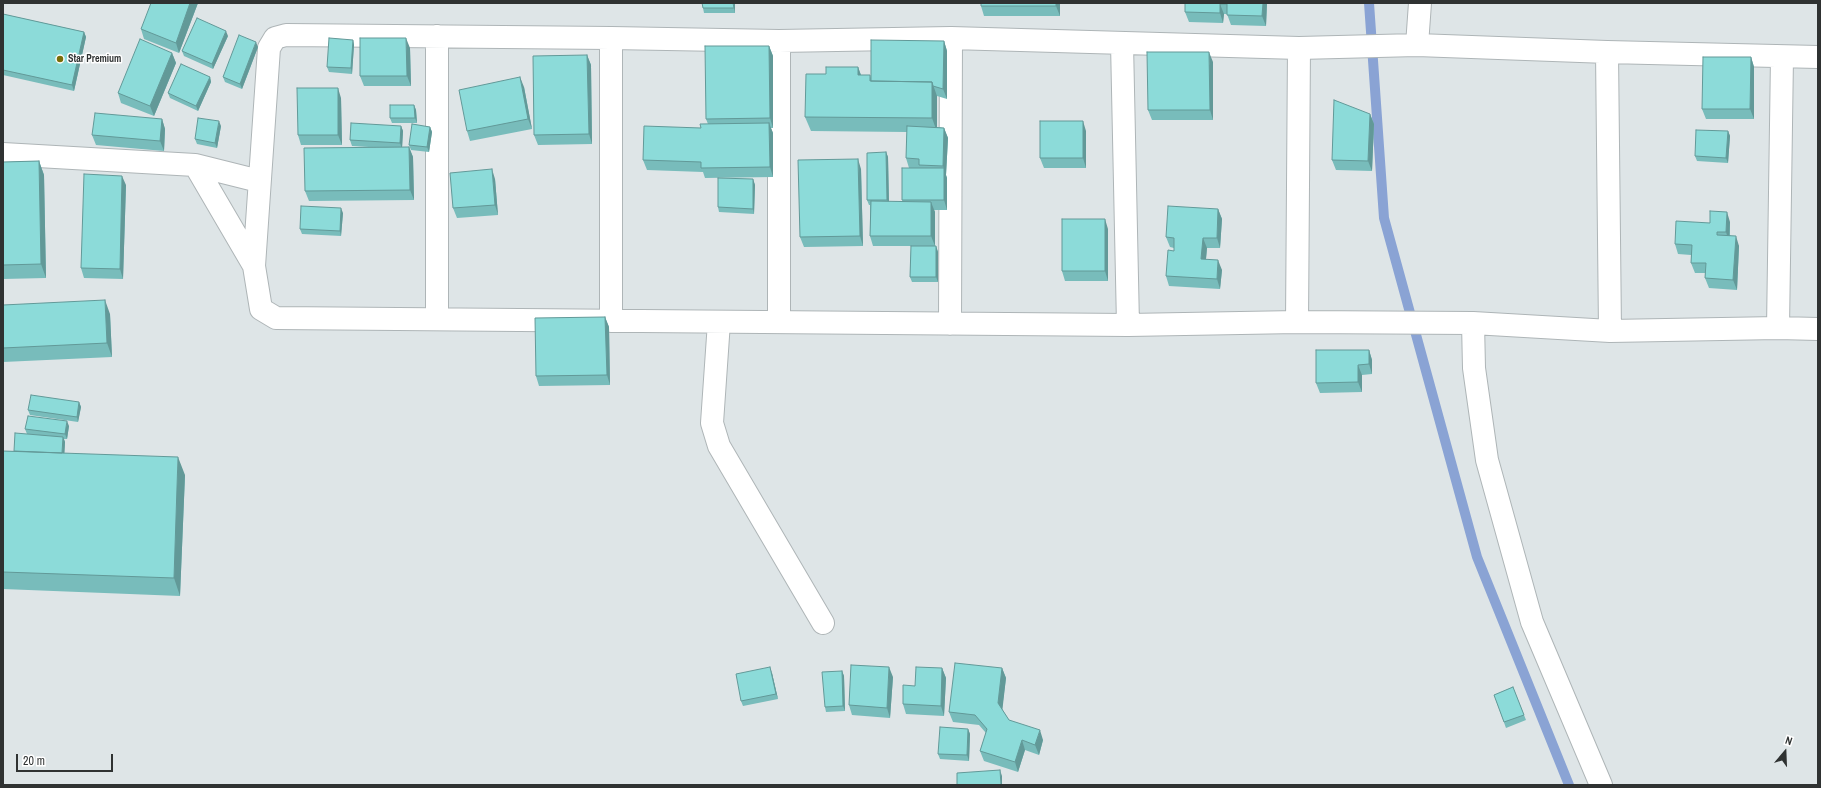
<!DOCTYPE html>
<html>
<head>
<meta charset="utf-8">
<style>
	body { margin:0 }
	#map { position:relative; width:1821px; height:788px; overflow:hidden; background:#dee5e7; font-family:"Archivo Narrow",sans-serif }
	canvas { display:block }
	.frame { position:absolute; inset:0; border:4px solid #2f3232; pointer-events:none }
	.north { position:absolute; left:1765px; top:732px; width:40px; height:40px; -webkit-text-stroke:3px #fff; paint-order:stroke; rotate:19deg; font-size:11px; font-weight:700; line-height:16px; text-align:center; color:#2f3232 }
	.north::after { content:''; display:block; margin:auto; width:14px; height:18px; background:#2f3232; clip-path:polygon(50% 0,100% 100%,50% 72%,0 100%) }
	.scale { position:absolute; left:16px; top:754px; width:97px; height:18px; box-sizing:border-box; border:2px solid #2f3232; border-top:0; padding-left:5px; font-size:12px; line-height:14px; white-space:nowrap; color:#2f3232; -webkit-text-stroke:3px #fff; paint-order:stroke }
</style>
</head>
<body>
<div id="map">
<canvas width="1821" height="788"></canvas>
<div class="frame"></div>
<div class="north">N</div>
<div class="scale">20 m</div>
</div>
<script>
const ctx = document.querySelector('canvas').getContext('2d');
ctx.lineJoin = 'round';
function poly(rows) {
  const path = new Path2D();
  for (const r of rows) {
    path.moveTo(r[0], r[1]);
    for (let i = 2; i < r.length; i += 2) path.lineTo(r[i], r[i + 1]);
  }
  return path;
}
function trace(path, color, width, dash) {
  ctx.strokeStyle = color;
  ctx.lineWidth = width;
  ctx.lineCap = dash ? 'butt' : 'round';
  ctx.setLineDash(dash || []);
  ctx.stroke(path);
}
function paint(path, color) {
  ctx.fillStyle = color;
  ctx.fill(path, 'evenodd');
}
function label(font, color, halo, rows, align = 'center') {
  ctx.font = font + ' "Archivo Narrow",sans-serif';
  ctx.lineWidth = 3;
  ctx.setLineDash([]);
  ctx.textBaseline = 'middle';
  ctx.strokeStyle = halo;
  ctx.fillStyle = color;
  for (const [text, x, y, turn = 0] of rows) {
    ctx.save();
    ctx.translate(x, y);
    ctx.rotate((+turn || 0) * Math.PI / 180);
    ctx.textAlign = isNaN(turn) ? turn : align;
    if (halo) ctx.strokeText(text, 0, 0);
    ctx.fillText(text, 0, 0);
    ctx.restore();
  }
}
trace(poly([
	[1369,3,1384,218,1477,557,1569,785]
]), '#8aa3d4', 10);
const minor = poly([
	[437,36,437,319],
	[779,41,779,322],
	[1122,43,1128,325],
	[1417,45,1420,3],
	[1607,52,1610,331],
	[1818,57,1607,52,1417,45,1299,48,951,38,779,41,611,38,286,35,275,38,269,48,254,266,261,309,276,318,1128,325,1297,322,1473,323,1610,331,1778,328,1818,329],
	[3,154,195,165,259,181],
	[195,165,254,266],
	[611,321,611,38],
	[719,322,712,423,719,446,823,623],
	[1297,322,1299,48],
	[1473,323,1474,368,1487,460,1532,622,1601,785],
	[950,324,951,38],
	[1778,328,1782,57]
]);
trace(minor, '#aeb5b7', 24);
trace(minor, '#fff', 22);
paint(poly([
	[198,3,179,53,144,39,141,29],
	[405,3,422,3,422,4,405,4],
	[427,3,480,3,428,4],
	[702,3,735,3,735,13,704,13],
	[969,3,1060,3,1060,16,984,16,981,6,981,4,969,4],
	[1185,3,1267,3,1266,26,1231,25,1227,14,1224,14,1223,23,1189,22,1185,12],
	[3,14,84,32,86,37,74,91,3,75],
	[228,36,213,69,184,56,182,51],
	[353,40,354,45,352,74,329,72,327,67],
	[944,41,947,51,947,99,937,96,937,127,944,128,948,138,946,175,947,178,947,210,934,210,935,212,935,246,918,246,936,246,938,252,938,282,912,282,910,277,911,246,873,246,870,236,870,205,869,205,867,200,886,152,888,157,889,202,903,202,902,200,909,168,906,158,907,132,811,131,805,117,826,74,858,67,861,75,870,75,871,78],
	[769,46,773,56,773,128,771,128,773,133,773,177,705,178,703,172,647,170,643,160,708,124,706,119],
	[258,47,242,89,225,82,223,77],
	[410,48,411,86,364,86,360,76],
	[172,53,176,63,154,116,121,103,118,93],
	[587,55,591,65,592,144,538,145,534,135],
	[1751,57,1754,67,1754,119,1706,119,1702,109],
	[1213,62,1213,120,1152,120,1148,110],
	[210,77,211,82,198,111,170,98,168,93],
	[524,87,532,129,470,141,467,131],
	[341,98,342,145,301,145,298,135],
	[414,105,416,110,417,123,392,123,390,118],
	[1370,114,1374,124,1372,171,1336,170,1332,160],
	[162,119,165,129,164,151,96,145,92,135],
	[221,126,217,148,197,144,195,139],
	[401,126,403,131,402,147,409,147,413,157,414,200,309,201,305,191,385,148,352,146,350,140],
	[430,127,432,132,429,152,411,150,409,145],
	[1086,131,1086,168,1044,168,1040,158],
	[1728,131,1730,136,1728,163,1697,161,1695,156],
	[39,161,44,175,46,278,3,279,3,162],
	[861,169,863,246,804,247,800,237],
	[495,179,498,215,457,218,453,208],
	[753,179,755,185,754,214,719,212,718,207],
	[126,185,123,279,84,278,81,268],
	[1218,209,1222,219,1220,248,1207,248,1206,259,1222,270,1220,289,1169,286,1166,276,1174,251,1174,248,1170,247,1166,237],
	[343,213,341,236,302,234,300,229],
	[1730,222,1730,235,1739,246,1737,290,1709,288,1705,278,1705,273,1695,273,1691,263,1691,255,1678,254,1675,244,1710,223],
	[1108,229,1108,281,1065,281,1062,271],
	[3,305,110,314,112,357,3,362],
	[605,317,609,327,610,385,539,386,536,376],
	[1369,350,1372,360,1372,374,1362,375,1362,392,1320,393,1316,383],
	[79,402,81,407,78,422,30,415,28,410],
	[69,426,67,439,64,439,65,442,64,453,185,475,180,596,3,589,3,451,14,451,36,435,27,434,25,429],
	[942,668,946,678,944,716,906,714,903,704,915,686],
	[1002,668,1006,678,1002,709,1009,720,1043,740,1039,755,1025,750,1018,772,984,761,980,751,986,733,979,725,953,722,949,712],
	[842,671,844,676,845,711,826,712,825,707],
	[772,673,778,699,743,706,741,701],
	[893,677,890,718,852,715,849,705],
	[1513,687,1526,720,1506,728,1494,695],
	[968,729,970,734,969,761,940,759,938,754]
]), '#78bcbb');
paint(poly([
	[190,3,198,3,179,53,176,43],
	[733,3,735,3,735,13],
	[1056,3,1060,3,1060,16,1056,6],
	[1263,3,1267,3,1266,26,1262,16],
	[1220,4,1224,14,1223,23,1220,13],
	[226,31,228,36,213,69,212,64],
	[84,32,86,37,74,91,72,85],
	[406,38,410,48,411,86,407,76],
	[353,40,354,45,352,74,351,68],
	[944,41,947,51,947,99,943,89],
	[256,42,258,47,242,89,240,84],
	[769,46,773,56,773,128,770,118],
	[1209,52,1213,62,1213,120,1210,110],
	[172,53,176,63,154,116,150,106],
	[587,55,591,65,592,144,589,134],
	[1751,57,1754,67,1754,119,1750,109],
	[858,67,863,81,858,75],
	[210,77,211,82,198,111,196,106],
	[520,77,524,87,532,129,528,119],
	[932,82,937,96,937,132,932,118],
	[338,88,341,98,342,145,338,135],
	[414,105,416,110,417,123,415,118],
	[1370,114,1374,124,1372,171,1368,161],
	[162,119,165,129,164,151,160,141],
	[219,121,221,126,217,148,215,143],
	[1083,121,1086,131,1086,168,1083,158],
	[769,123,773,133,773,177,770,167],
	[401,126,403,131,402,149,400,143],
	[430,127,432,132,429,152,427,147],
	[944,128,948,138,946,175,947,178,947,210,944,200,944,169,943,166],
	[1728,131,1730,136,1728,163,1726,158],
	[409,147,413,157,414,200,410,190],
	[886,152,888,157,889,205,887,200],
	[858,159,861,169,863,246,860,236],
	[39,161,44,175,46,278,41,264],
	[492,169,495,179,498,215,495,205],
	[122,176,126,185,123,279,120,269],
	[753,179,755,185,754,214,753,209],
	[931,202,935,212,935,246,931,236],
	[341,208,343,213,341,236,340,231],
	[1218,209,1222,219,1220,248,1217,238],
	[1727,212,1730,222,1729,242,1726,232],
	[1105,219,1108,229,1108,281,1105,271],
	[1736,236,1739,246,1737,290,1733,280],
	[1203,238,1207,248,1205,269,1201,259],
	[936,246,938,252,938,282,936,277],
	[1218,260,1222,270,1220,289,1217,279],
	[105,300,110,314,112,357,107,343],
	[605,317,609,327,610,385,607,375],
	[1369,350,1372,360,1372,374,1369,364],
	[1358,365,1362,375,1362,392,1358,382],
	[79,402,81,407,78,422,77,417],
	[67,421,69,426,67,439,65,434],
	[63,437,65,442,64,463,62,457],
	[178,457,185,475,180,596,174,578],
	[770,667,772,673,778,699,776,694],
	[889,667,893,677,890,718,887,708],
	[942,668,946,678,944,716,941,706],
	[1002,668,1006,678,1002,713,998,703],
	[842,671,844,676,845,711,843,706],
	[968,729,970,734,969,761,967,755],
	[1040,730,1043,740,1039,755,1035,745],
	[1022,740,1025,750,1018,772,1015,762],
	[1000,770,1002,776,1002,785,1001,785]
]), '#629998');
const building = poly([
	[151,3,190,3,176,43,141,29,151,3],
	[702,3,733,3,734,8,703,8,702,3],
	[981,3,1056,3,1056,6,981,6,981,3],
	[1185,3,1263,3,1262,16,1227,15,1227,4,1220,4,1220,13,1185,12,1185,3],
	[3,14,84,32,72,85,3,70,3,14],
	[197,18,226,31,212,64,182,51,197,18],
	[239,35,256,42,240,84,223,77,239,35],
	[329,38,353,40,351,68,327,67,329,38],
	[360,38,406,38,407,76,360,76,360,38],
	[140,39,172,53,150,106,118,93,140,39],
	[871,40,944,41,943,89,933,86,932,82,871,81,871,40],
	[705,46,769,46,770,118,706,119,705,46],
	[1147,52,1209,52,1210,110,1148,110,1147,52],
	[587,55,589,134,534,135,533,56,587,55],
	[1703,57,1751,57,1750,109,1702,109,1703,57],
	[181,64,210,77,196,106,168,93,181,64],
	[826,67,858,67,858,75,870,75,870,81,932,82,932,118,805,117,806,74,826,74,826,67],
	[520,77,528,119,467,131,459,90,520,77],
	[297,88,338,88,338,135,298,135,297,88],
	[1334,100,1370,114,1368,161,1332,160,1334,100],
	[390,105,414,105,415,118,390,118,390,105],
	[95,113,162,119,160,141,92,135,95,113],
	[198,118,219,121,215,143,195,139,198,118],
	[1040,121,1083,121,1083,158,1040,158,1040,121],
	[351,123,401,126,400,143,350,140,351,123],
	[769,123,770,167,701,168,701,162,643,160,644,126,701,128,700,124,769,123],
	[412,124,430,127,427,147,409,145,412,124],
	[907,126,944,128,943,166,919,165,919,159,906,158,907,126],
	[1696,130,1728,131,1726,158,1695,156,1696,130],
	[409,147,410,190,305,191,304,148,409,147],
	[886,152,887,200,867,200,867,153,886,152],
	[858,159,860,236,800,237,798,160,858,159],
	[39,161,41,264,3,265,3,162,39,161],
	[902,168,944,168,944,200,902,200,902,168],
	[492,169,495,205,453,208,450,173,492,169],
	[84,174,122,176,120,269,81,268,84,174],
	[718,178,753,179,753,209,718,207,718,178],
	[871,201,931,202,931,236,870,236,871,201],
	[301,206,341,208,340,231,300,229,301,206],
	[1168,206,1218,209,1217,238,1203,238,1201,259,1218,260,1217,279,1166,276,1168,250,1174,251,1174,238,1166,237,1168,206],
	[1710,211,1727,212,1726,232,1717,232,1717,235,1736,236,1733,280,1705,278,1706,263,1691,263,1692,245,1675,244,1676,221,1710,223,1710,211],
	[1062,219,1105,219,1105,271,1062,271,1062,219],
	[911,246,936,246,936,277,910,277,911,246],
	[105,300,107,343,3,348,3,305,105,300],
	[605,317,607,375,536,376,535,318,605,317],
	[1316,350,1369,350,1369,364,1358,365,1358,382,1316,383,1316,350],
	[31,395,79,402,77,417,28,410,31,395],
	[28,416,67,421,65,434,25,429,28,416],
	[15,433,63,437,62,453,14,451,15,433],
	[3,451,178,457,174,578,3,572,3,451],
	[955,663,1002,668,998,703,1009,720,1040,730,1035,745,1022,740,1015,762,980,751,987,729,975,715,949,712,955,663],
	[851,665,889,667,887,708,849,705,851,665],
	[770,667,776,694,741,701,736,674,770,667],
	[916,667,942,668,941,706,903,704,903,685,915,686,916,667],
	[842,671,843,706,825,707,822,672,842,671],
	[1513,687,1524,715,1504,722,1494,695,1513,687],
	[940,727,968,729,967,755,938,754,940,727],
	[1000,770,1001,785,957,785,957,773,1000,770]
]);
paint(building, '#8cdbd9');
trace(building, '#629998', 1);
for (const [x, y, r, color] of [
	[60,59,4,"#796d08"]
]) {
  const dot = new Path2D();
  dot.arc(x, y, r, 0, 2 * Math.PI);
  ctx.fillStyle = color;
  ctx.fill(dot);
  trace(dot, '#fff', 1.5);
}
label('bold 10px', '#2f3232', '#fff', [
	["Star Premium",68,59]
], 'left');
</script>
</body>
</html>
